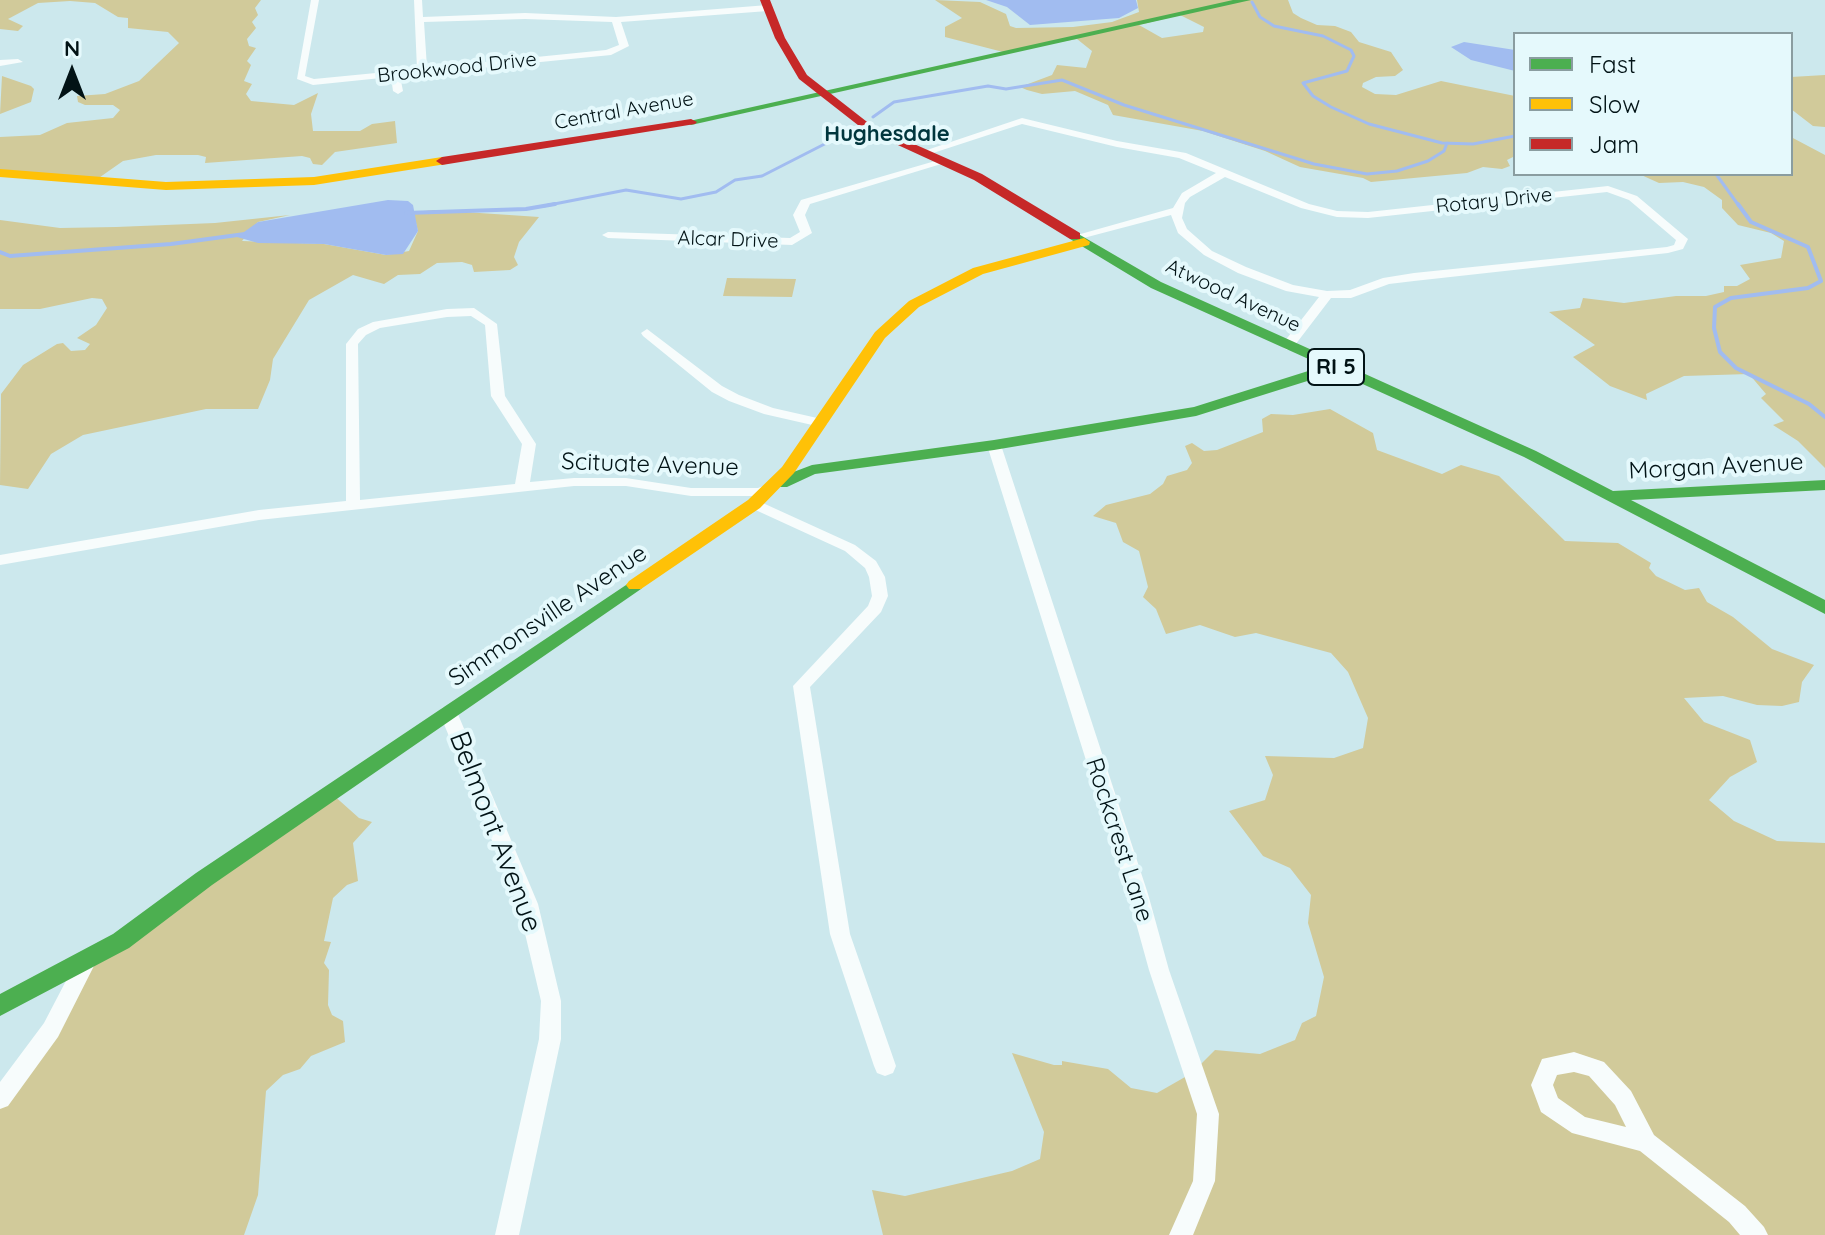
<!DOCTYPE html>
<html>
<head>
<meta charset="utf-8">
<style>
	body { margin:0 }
	#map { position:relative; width:1825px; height:1235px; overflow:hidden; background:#cce8ed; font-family:Quicksand,sans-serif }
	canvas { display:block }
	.legend { position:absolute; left:1513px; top:32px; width:280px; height:144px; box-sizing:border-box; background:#e5f9fc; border:2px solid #8a9da0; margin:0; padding:10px 14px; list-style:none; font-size:24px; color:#021316 }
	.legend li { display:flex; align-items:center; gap:16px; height:40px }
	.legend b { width:40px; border:2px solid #8a9da0 }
	.north { position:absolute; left:32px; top:32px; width:80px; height:80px; -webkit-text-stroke:6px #e5f9fc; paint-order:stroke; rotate:0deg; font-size:22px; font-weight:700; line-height:32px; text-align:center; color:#021316 }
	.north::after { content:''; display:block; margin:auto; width:28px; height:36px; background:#021316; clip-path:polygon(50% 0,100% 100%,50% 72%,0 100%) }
</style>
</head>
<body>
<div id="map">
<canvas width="1825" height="1235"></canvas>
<ul class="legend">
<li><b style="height:10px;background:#4caf50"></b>Fast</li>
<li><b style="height:10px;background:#ffc107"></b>Slow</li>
<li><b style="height:10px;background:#c62828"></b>Jam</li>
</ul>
<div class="north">N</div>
</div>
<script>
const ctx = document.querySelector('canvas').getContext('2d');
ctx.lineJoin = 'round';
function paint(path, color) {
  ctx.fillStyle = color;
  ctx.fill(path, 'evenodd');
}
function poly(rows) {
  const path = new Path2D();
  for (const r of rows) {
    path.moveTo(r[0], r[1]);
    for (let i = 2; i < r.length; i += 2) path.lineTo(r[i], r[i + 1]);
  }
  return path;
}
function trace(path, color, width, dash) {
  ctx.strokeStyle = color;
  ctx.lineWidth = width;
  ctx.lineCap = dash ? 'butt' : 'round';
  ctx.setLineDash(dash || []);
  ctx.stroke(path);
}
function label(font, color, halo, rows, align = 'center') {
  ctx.font = font + ' Quicksand,sans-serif';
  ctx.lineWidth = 8;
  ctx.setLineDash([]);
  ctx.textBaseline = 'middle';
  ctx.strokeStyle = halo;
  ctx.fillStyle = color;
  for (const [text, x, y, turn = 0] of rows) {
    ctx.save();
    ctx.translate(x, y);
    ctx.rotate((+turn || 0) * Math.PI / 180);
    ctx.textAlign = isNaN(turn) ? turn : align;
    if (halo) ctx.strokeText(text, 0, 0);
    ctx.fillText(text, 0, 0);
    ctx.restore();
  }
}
paint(poly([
	[0,0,261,0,255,8,258,15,252,22,256,28,247,39,249,46,256,48,247,61,251,65,244,81,252,84,246,94,251,101,294,105,318,93,311,114,313,131,360,131,372,124,395,121,397,143,335,152,322,165,313,164,310,158,302,156,205,163,206,157,198,155,156,155,123,161,93,182,0,173,0,137,40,135,67,123,113,118,120,110,113,105,85,105,78,102,77,96,105,94,139,81,179,43,168,32,128,28,128,18,118,17,95,3,70,1,38,3,8,19,23,26,18,31,0,29],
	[935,0,980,2,1006,14,1010,26,1016,28,1073,27,1112,22,1139,12,1137,0,1288,0,1293,13,1301,18,1317,25,1335,26,1351,32,1359,42,1391,52,1403,70,1395,76,1376,77,1363,83,1362,87,1375,94,1396,95,1441,81,1515,96,1515,156,1507,160,1510,166,1502,169,1483,167,1467,173,1371,182,1363,178,1300,167,1265,151,1203,131,1113,115,1108,105,1075,91,1042,94,1027,90,1020,87,1052,75,1057,65,1086,68,1092,51,1077,39,1003,52,945,37,945,27,962,18],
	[1180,15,1204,27,1203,32,1162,38,1139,25],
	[1825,75,1825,127,1813,126,1791,109,1791,77],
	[2,76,31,86,34,89,31,102,0,114],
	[1791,137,1825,155,1825,468,1798,441,1773,425,1784,421,1761,398,1766,394,1749,374,1684,376,1646,394,1647,400,1610,386,1573,357,1595,345,1549,312,1580,308,1583,298,1624,303,1676,296,1706,296,1724,292,1724,286,1737,286,1750,279,1740,265,1781,258,1784,241,1771,233,1738,225,1722,208,1722,200,1704,187,1683,182,1659,183,1639,174,1791,174],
	[435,210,539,217,519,242,514,257,518,265,510,270,474,272,472,265,462,262,437,263,420,274,398,275,384,284,353,275,309,300,273,359,270,380,258,409,206,409,83,435,51,454,28,489,0,485,1,394,23,365,57,344,63,343,71,351,85,350,90,344,77,338,96,325,107,308,102,299,92,298,40,309,0,309,0,220,60,228,116,227,215,223,290,215,258,222,242,241,324,244,386,255,409,251,418,231,413,212],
	[727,278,796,279,792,297,723,296],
	[1330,409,1373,433,1377,450,1442,474,1461,465,1499,476,1565,541,1618,543,1651,563,1649,568,1656,576,1685,590,1699,588,1707,602,1733,617,1772,649,1814,665,1802,682,1799,702,1782,706,1757,705,1723,696,1684,698,1704,722,1750,740,1757,762,1730,777,1709,800,1734,821,1777,841,1825,843,1825,1235,883,1235,872,1190,905,1196,1012,1171,1040,1159,1044,1132,1012,1053,1054,1065,1062,1065,1062,1061,1108,1069,1131,1088,1157,1093,1192,1073,1215,1050,1260,1054,1295,1040,1302,1023,1316,1016,1324,977,1308,923,1311,895,1290,868,1263,856,1229,811,1265,800,1273,775,1265,756,1334,758,1363,748,1368,718,1348,672,1331,653,1256,633,1235,637,1200,625,1166,634,1156,609,1143,597,1148,587,1139,551,1123,542,1116,523,1093,516,1106,505,1150,494,1163,484,1167,476,1187,470,1192,463,1185,446,1192,443,1204,451,1217,450,1263,432,1262,419,1271,414,1293,415],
	[331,793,359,818,372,822,353,843,358,881,347,885,333,898,324,941,331,942,324,963,329,970,328,1005,332,1015,343,1021,345,1042,311,1056,300,1069,283,1075,266,1091,258,1195,244,1235,0,1235,0,1099,84,969]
]), '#d1ca9a');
paint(poly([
	[986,0,1136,0,1138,8,1119,18,1030,25,1007,7],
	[1464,42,1515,50,1515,71,1471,60,1451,47],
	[388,200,408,201,413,205,418,231,403,254,386,255,324,244,258,243,237,237,258,222]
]), '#a1bcf0');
trace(poly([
	[1252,2,1260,17,1274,26,1323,36,1351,50,1354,56,1347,71,1303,83,1313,96,1331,107,1369,124,1442,143,1473,144,1515,136],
	[873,117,894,102,988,86,1006,89,1062,80,1124,105,1314,164,1367,174,1397,171,1428,161,1444,151,1447,143],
	[1716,174,1739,206],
	[544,206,626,190,681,199,716,192,735,180,762,176,852,130]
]), '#a1bcf0', 3);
trace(poly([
	[1738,204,1751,222,1808,247,1821,281,1808,288,1731,298,1715,307,1714,328,1720,352,1736,368,1809,404,1825,417],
	[406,213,526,209,555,204],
	[0,252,10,256,171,244,245,234]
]), '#a1bcf0', 4);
paint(poly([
	[311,0,319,0,305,76,314,79,417,69,414,0,422,0,423,17,525,13,616,17,768,5,772,8,768,11,621,22,629,46,611,55,400,76,403,91,398,94,393,91,391,77,313,85,297,79,311,0],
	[525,19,612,22,619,45,606,50,427,68,424,22,525,19],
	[0,60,18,59,23,62,0,66,0,60],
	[1022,118,1117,141,1186,153,1309,204,1337,211,1368,212,1608,186,1637,196,1688,239,1683,249,1668,253,1414,281,1389,284,1351,298,1331,298,1292,349,1287,350,1281,346,1319,297,1286,291,1238,273,1204,255,1178,233,1171,215,1076,240,1070,237,1173,208,1182,193,1216,173,1179,158,1117,147,1022,124,930,154,921,152,1022,118],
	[1225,177,1301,208,1337,217,1368,218,1607,192,1629,200,1676,240,1674,245,1667,247,1414,273,1383,278,1350,290,1327,291,1293,285,1246,267,1212,251,1187,229,1182,218,1185,203,1190,197,1225,177],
	[942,159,951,161,810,204,805,215,812,233,792,245,608,238,602,235,608,232,790,238,800,232,793,215,801,200,942,159],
	[474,308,497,324,505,396,536,444,530,482,574,478,626,478,691,488,758,488,772,483,779,487,760,496,691,496,626,486,574,486,259,520,0,565,0,555,259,510,346,501,346,344,358,329,373,322,447,309,474,308],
	[471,316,485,325,491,396,522,444,515,484,360,500,358,344,366,335,380,328,447,317,471,316],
	[647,329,722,386,739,395,773,408,826,420,828,423,821,427,764,414,729,401,712,392,643,336,641,333,647,329],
	[994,441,1001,445,1148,894,1169,970,1219,1114,1215,1181,1193,1235,1169,1235,1193,1181,1197,1114,1149,970,1128,894,987,445,994,441],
	[754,499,855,545,876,561,885,577,888,596,881,612,810,687,850,934,896,1066,893,1073,885,1076,877,1073,874,1066,830,934,793,686,868,606,872,596,869,577,865,568,845,551,749,507,747,504,749,501,754,499],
	[448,706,454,708,457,712,538,904,561,1001,561,1039,519,1235,495,1235,539,1039,541,1001,518,904,439,712,442,708,448,706],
	[87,951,94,954,97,960,58,1037,8,1106,0,1109,0,1082,44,1023,80,954,87,951],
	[1574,1052,1604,1062,1631,1091,1654,1135,1745,1206,1764,1227,1768,1235,1740,1235,1729,1222,1640,1151,1572,1133,1541,1112,1531,1085,1542,1059,1574,1052],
	[1574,1072,1589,1076,1615,1105,1626,1127,1585,1117,1558,1098,1553,1085,1557,1075,1574,1072]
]), '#f7fcfc');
paint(poly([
	[1233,0,1251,0,691,125,685,122,1233,0],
	[1075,232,1161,282,1536,451,1613,491,1825,480,1825,490,1631,500,1825,600,1825,614,1524,457,1336,372,1196,416,994,450,815,474,787,487,775,487,773,483,775,479,812,465,994,440,1194,407,1324,366,1151,288,1070,239,1070,233,1075,232],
	[635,579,641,581,644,585,641,589,212,885,129,948,0,1016,0,994,113,934,196,873,635,579]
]), '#4caf50');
paint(poly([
	[442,157,446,158,446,164,314,185,166,190,0,177,0,169,166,182,314,177,442,157],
	[1084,238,1090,242,1089,245,983,274,919,307,885,338,794,473,760,508,641,589,629,589,626,585,629,581,748,500,782,467,875,332,909,301,973,268,1084,238]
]), '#ffc107');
paint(poly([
	[760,0,770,0,785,38,807,75,871,125,982,174,1080,233,1080,239,1070,239,974,180,863,129,799,79,775,38,760,0],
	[691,119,697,122,695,124,442,165,436,161,442,157,691,119]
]), '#c62828');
label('20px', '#021316', '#e5f9fc', [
	["Brookwood Drive",457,68,-6],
	["Central Avenue",624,111,-10],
	["Rotary Drive",1494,201,-6],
	["Alcar Drive",728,240,2],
	["Atwood Avenue",1233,296,25]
]);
label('bold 22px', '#00363d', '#e5f9fc', [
	["Hughesdale",887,134]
]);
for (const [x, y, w] of [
	[1336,367,56]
]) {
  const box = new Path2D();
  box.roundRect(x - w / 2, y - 18, w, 36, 6);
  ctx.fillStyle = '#e5f9fc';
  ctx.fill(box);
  trace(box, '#021316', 2);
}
label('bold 22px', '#021316', null, [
	["RI 5",1336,367]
]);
label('24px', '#021316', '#e5f9fc', [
	["Scituate Avenue",650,465,2],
	["Morgan Avenue",1716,467,-3],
	["Simmonsville Avenue",548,616,-34],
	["Rockcrest Lane",1119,840,72]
]);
label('28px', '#021316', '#e5f9fc', [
	["Belmont Avenue",495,832,69]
]);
</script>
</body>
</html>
